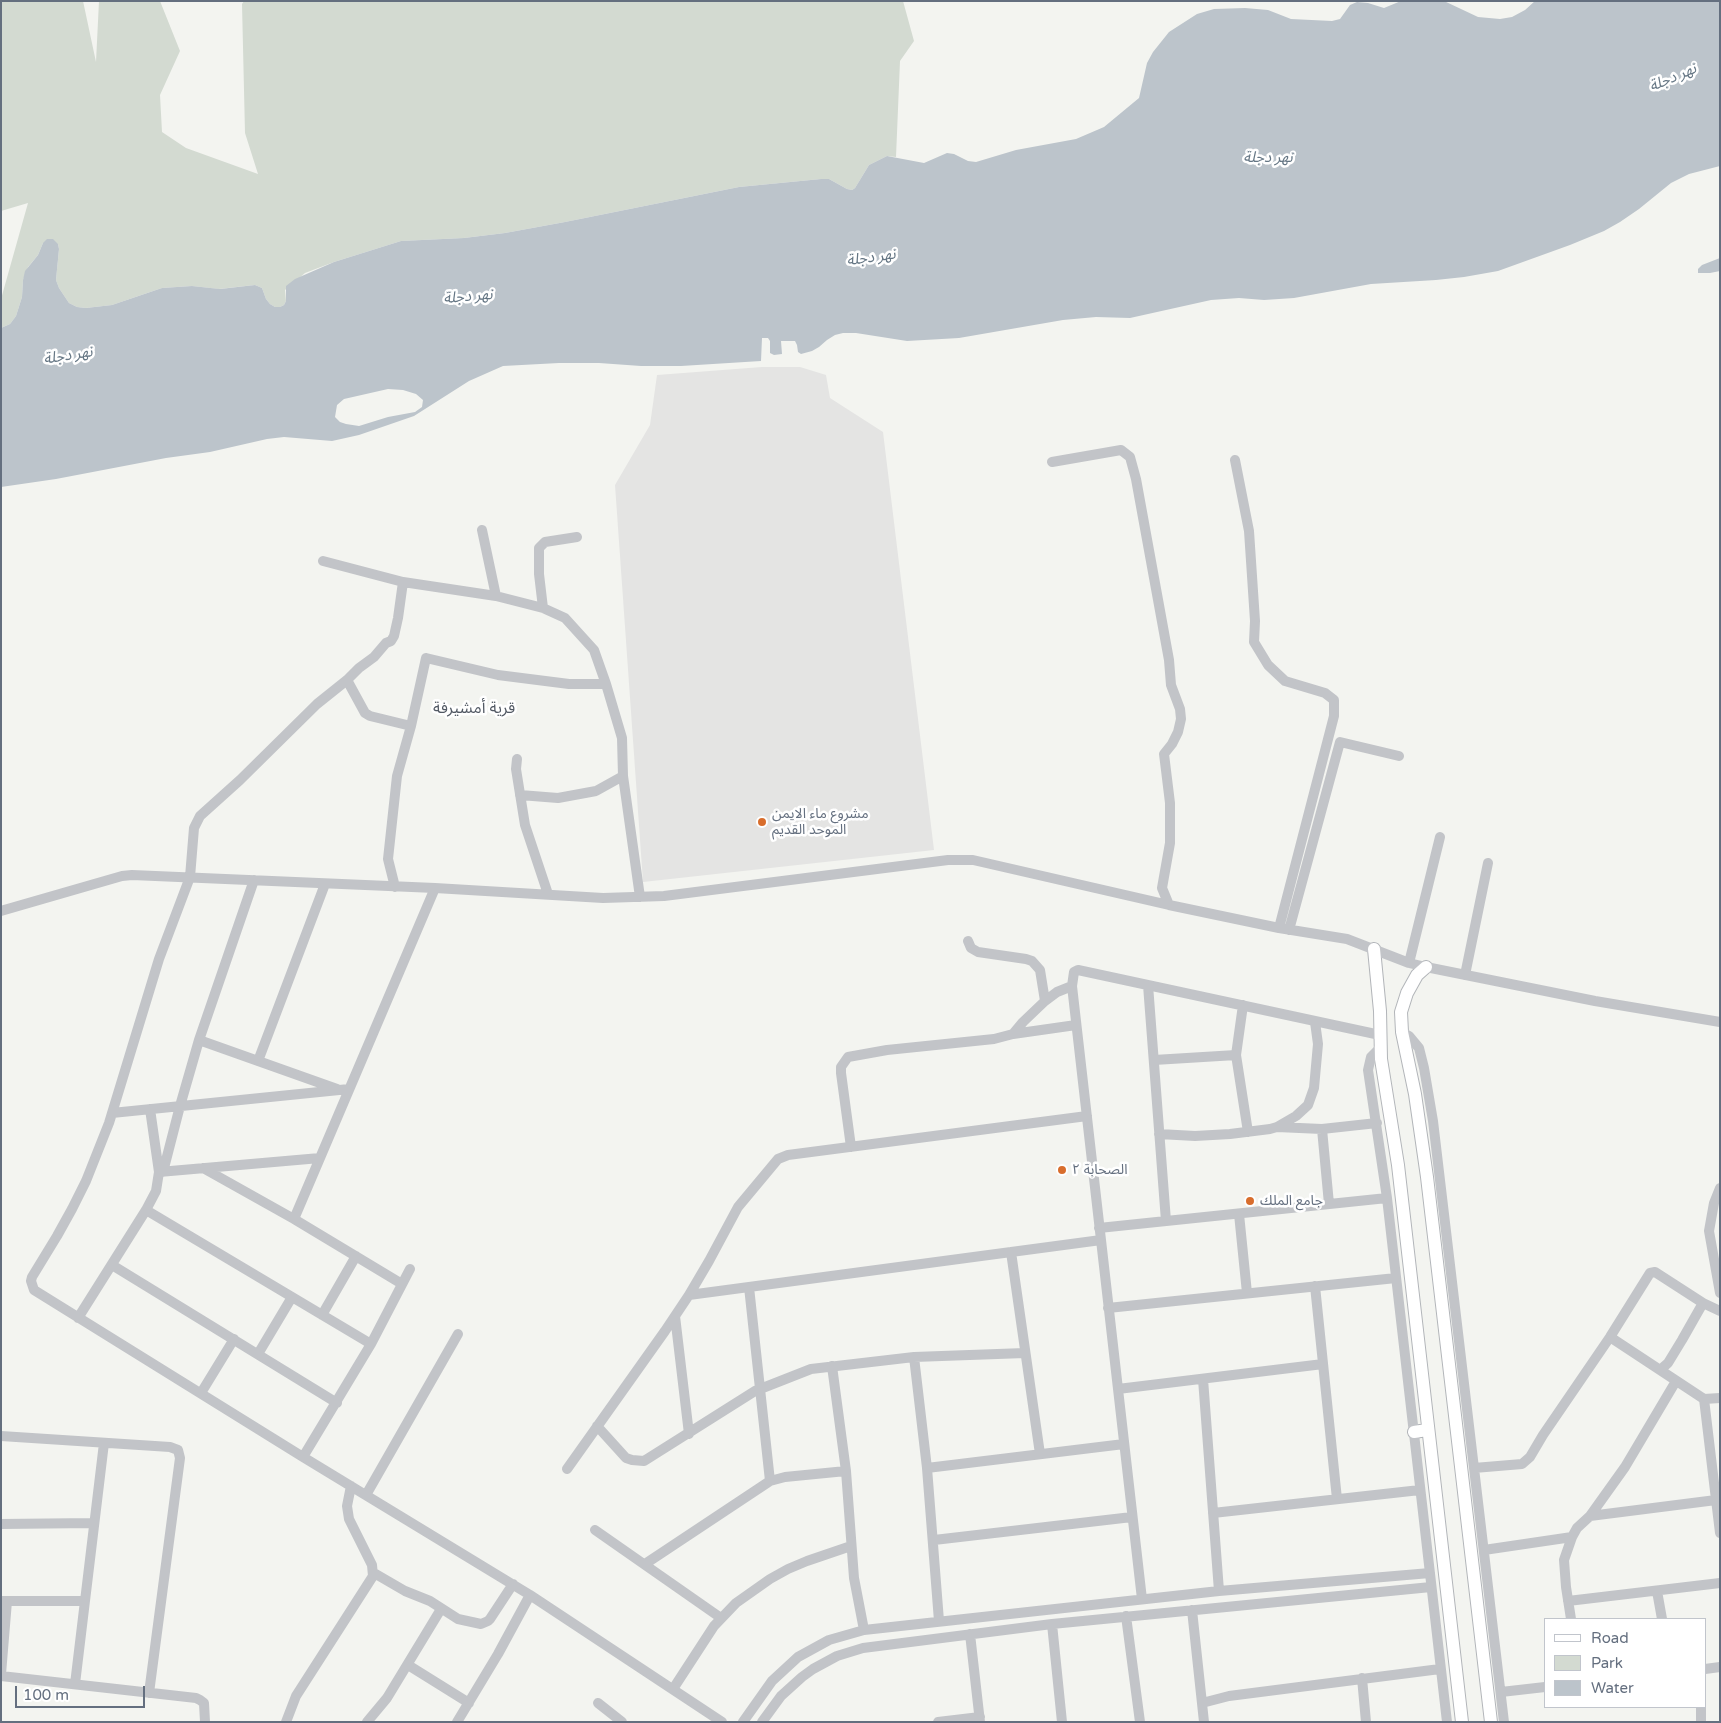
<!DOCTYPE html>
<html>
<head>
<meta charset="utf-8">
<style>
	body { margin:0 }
	#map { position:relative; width:1721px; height:1723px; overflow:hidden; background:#f3f4f0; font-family:"Varela Round",sans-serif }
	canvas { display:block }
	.frame { position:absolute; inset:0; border:2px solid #646f7f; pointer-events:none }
	.legend { position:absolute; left:1544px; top:1618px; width:162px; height:90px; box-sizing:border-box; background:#fff; border:1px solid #c1c5cc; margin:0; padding:6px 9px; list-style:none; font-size:15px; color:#646f7f }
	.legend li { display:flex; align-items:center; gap:10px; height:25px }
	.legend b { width:25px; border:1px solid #c1c5cc }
	.scale { position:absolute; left:15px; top:1686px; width:130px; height:22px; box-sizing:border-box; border:2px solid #646f7f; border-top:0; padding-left:6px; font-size:15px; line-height:18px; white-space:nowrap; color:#646f7f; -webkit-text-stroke:4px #fff; paint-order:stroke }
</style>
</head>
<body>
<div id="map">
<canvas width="1721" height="1723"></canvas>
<div class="frame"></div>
<ul class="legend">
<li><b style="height:6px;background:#fff"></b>Road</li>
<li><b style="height:14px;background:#d3dad1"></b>Park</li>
<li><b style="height:14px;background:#bcc4cb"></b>Water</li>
</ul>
<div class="scale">100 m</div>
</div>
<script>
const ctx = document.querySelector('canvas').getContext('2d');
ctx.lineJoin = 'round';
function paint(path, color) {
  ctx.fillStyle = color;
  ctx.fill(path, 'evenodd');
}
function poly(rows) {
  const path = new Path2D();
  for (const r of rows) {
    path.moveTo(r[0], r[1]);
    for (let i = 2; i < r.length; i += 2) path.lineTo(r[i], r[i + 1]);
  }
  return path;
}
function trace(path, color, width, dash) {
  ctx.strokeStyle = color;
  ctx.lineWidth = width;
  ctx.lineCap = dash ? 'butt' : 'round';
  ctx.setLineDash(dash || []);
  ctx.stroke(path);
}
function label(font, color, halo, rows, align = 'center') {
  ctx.font = font + ' "Varela Round","Noto Sans Arabic",sans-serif';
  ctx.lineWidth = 5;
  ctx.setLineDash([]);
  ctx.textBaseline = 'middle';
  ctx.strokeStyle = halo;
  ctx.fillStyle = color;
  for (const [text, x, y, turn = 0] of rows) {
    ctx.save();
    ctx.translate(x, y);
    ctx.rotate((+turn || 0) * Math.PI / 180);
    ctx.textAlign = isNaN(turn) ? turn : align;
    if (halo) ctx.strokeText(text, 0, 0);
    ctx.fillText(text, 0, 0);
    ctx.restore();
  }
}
paint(poly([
	[762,367,800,367,826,375,830,398,883,432,934,850,643,882,615,485,650,425,657,375]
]), '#e4e4e3');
paint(poly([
	[1,1,83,1,96,62,99,1,160,1,180,51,160,95,162,132,186,148,258,174,245,133,242,4,244,1,903,1,914,41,900,61,896,157,887,156,869,165,855,188,852,190,847,189,829,179,821,179,739,187,565,222,505,233,464,238,401,241,334,262,305,273,285,290,286,301,284,305,280,307,275,307,270,304,266,299,262,288,255,285,219,289,192,286,162,288,112,305,86,308,77,307,69,303,59,288,56,280,59,249,58,244,43,243,38,255,28,267,23,280,22,297,16,316,10,324,1,328,1,299,28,203,1,211]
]), '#d3dad1');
paint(poly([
	[1401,1,1444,1,1478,17,1500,19,1512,17,1525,10,1535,1,1720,1,1720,166,1689,174,1671,183,1639,209,1620,222,1604,231,1570,245,1498,271,1464,277,1436,280,1371,284,1294,298,1264,300,1239,298,1211,300,1130,318,1096,317,1063,320,959,338,907,341,856,333,843,333,835,335,827,340,819,347,812,351,801,354,798,352,797,345,795,341,781,341,782,354,774,355,770,353,770,341,768,338,762,338,761,361,681,366,641,366,599,363,559,363,503,366,469,381,414,416,359,435,332,441,284,437,267,439,210,452,166,458,56,479,1,487,1,328,10,324,16,316,22,297,23,280,25,271,38,255,43,243,47,239,53,239,58,244,59,249,56,280,59,288,69,303,77,307,86,308,112,305,162,288,192,286,220,289,255,285,262,288,266,299,270,304,275,307,280,307,284,305,286,301,286,286,295,279,334,262,401,241,464,238,505,233,565,222,739,187,821,179,829,179,847,189,852,190,855,188,869,165,887,156,924,163,947,153,954,154,968,161,976,162,1016,150,1076,139,1104,127,1139,98,1147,63,1153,52,1169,32,1197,14,1214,9,1245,8,1268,10,1291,19,1332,21,1340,19,1350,5,1357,2,1368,3,1384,8],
	[388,389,403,390,416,394,423,400,422,407,415,412,388,417,359,426,346,424,340,422,335,417,337,405,344,399],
	[1720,258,1720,271,1710,273,1698,273,1698,269,1702,265]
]), '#bcc4cb');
const major = poly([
	[1374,949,1380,1011,1381,1059,1398,1165,1462,1722],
	[1426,967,1417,975,1407,993,1401,1012,1402,1032,1415,1094,1427,1177,1491,1722],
	[1414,1432,1427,1430]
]);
trace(major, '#b2b5b9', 14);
trace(poly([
	[1235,460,1249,531,1255,621,1254,642,1268,665,1285,681,1325,693,1334,700,1334,716,1279,928],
	[1052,462,1121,450,1130,457,1136,479,1169,660,1171,685,1180,709,1181,719,1178,732,1172,744,1164,754,1170,803,1170,843,1162,888,1169,905,1279,928,1347,939,1409,963,1426,967,1595,1001,1720,1022],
	[482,530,496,596],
	[323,561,403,582],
	[543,608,539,574,539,548,545,542,577,537],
	[347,680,365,713,370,716,411,726],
	[517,759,516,769,525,825,548,894],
	[520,795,558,798,596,791,623,776],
	[395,887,388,859,397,776,411,726,426,658,498,675,569,684,606,684],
	[640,897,623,776,622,738,606,684,594,650,565,618,543,608,496,596,403,582,398,618,394,636,391,641,386,643,374,657,359,668,347,680,317,704,240,780,200,816,194,828,190,877,159,959,109,1123,86,1181,72,1209,57,1236,32,1277,31,1281,34,1290,303,1457,530,1595,722,1722],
	[1,911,122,876,132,875,435,888,603,898,664,896,948,860,973,860,1169,905],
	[1289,930,1340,742,1399,756],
	[968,941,971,948,978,952,1026,959,1032,961,1040,970,1045,1001],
	[1409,963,1440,837],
	[1465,975,1488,863],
	[1148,985,1166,1221],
	[1243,1005,1236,1055,1248,1132],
	[1402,1032,1409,1036,1419,1048,1424,1068,1433,1121,1504,1722],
	[1013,1034,1023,1022,1045,1001,1057,992,1072,986],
	[199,1040,337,1089],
	[1380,1048,1371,1057,1368,1070,1387,1198,1447,1722],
	[1154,1060,1236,1055],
	[258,1061,325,884],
	[112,1113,349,1089],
	[1277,1127,1322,1129,1329,1204],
	[1322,1129,1377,1123],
	[1159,1134,1195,1136,1230,1134,1270,1129,1277,1127,1296,1116,1308,1105,1314,1088,1318,1044,1315,1022],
	[851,1147,841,1073,841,1067,848,1057,887,1050,994,1039,1013,1034,1076,1025],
	[203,1168,294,1219,402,1284],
	[159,1172,320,1158],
	[163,1172,180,1106,199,1040,254,880],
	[1720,1188,1714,1203,1709,1231,1720,1293],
	[146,1210,371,1344],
	[1239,1214,1247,1293],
	[294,1219,435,888],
	[1099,1228,1387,1198],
	[1011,1252,1040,1454],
	[112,1265,337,1403],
	[1315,1286,1337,1499],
	[749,1287,770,1481],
	[689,1295,1101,1240],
	[1108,1308,1396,1278],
	[322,1315,356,1256],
	[675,1316,689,1434],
	[78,1318,146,1210,156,1191,159,1172,150,1109],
	[1610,1337,1704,1399,1720,1398],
	[258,1354,292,1297],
	[914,1357,927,1468,939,1621],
	[832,1366,846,1471,854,1578,864,1630],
	[1660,1370,1668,1363,1682,1340,1703,1303,1720,1311],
	[1203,1379,1219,1591],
	[1118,1389,1323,1364],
	[201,1393,234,1339],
	[1704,1399,1720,1533],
	[597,1426,626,1458,632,1460,644,1461,755,1391,811,1369,914,1357,1025,1353],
	[1,1436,170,1447,178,1450,180,1458,149,1693],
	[303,1457,371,1344,410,1269],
	[927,1468,1124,1444],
	[1474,1468,1522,1464,1530,1457,1543,1435,1610,1337,1650,1273,1655,1272,1703,1303],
	[567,1469,665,1331,689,1295,709,1261,738,1207,778,1159,788,1155,1087,1116],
	[366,1495,458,1334],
	[1213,1513,1420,1490],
	[1590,1516,1716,1500],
	[1,1524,94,1523],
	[595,1530,721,1618],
	[934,1540,1132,1517],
	[1484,1550,1572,1537],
	[645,1564,770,1481,785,1477,846,1471],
	[374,1573,405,1591,430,1601,458,1619,481,1624,488,1621,490,1619,513,1584],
	[1657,1591,1662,1619],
	[1142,1599,1072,986,1074,972,1078,970,1380,1035],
	[1,1601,85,1601],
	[1568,1601,1720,1583],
	[1192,1610,1204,1722],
	[1126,1616,1140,1722],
	[1571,1619,1566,1587,1564,1560,1572,1537,1577,1528,1590,1516,1625,1467,1676,1381],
	[1052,1624,1062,1722],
	[970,1634,980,1722],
	[408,1665,469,1703],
	[1705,1669,1720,1667],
	[1,1674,7,1601],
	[1,1676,196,1698,200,1700,204,1703,205,1722],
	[1362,1678,1366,1722],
	[75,1684,104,1443],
	[673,1689,714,1626,736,1603,770,1579,788,1569,807,1561,851,1546],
	[1501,1692,1545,1687],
	[598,1703,622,1722],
	[1202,1703,1229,1696,1440,1669],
	[1701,1707,1701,1722],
	[286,1722,296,1696,373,1576,372,1565,349,1519,347,1506,351,1486],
	[367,1722,387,1698,441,1609],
	[457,1722,498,1654,530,1595],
	[743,1722,772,1681,798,1657,829,1640,864,1630,1219,1591,1430,1573],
	[762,1722,781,1696,802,1677,813,1669,837,1656,863,1648,1052,1624,1431,1587],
	[938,1722,980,1717]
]), '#c2c4c8', 10);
trace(major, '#fff', 12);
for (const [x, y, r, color] of [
	[762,822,5,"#d86d2c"],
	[1062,1170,5,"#d86d2c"],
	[1250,1201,5,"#d86d2c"]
]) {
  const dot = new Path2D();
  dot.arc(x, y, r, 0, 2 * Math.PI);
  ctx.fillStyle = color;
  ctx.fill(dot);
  trace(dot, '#fff', 2);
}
label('14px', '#646f7f', '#fff', [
	["مشروع ماء الايمن",772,814],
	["الموحد القديم",772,830],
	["الصحابة ٢",1072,1170],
	["جامع الملك",1260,1201]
], 'left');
label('italic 15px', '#657684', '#fff', [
	["نهر دجلة",1673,78,-23],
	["نهر دجلة",1268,158],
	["نهر دجلة",871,258,-8],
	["نهر دجلة",468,297,-5],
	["نهر دجلة",68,356,-9]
]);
label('16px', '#525964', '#fff', [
	["قرية أمشيرفة",474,709]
]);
</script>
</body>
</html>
